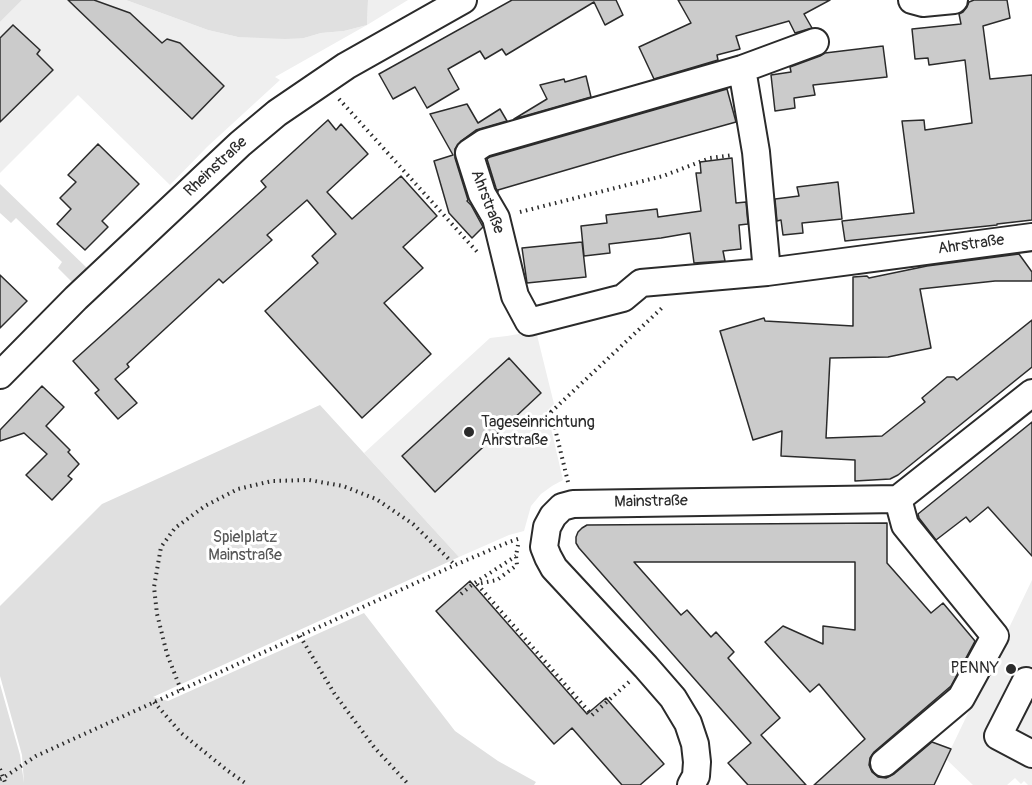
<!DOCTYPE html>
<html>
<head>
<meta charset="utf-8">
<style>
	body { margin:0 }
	canvas { display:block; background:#fff }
</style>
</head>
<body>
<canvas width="1032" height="785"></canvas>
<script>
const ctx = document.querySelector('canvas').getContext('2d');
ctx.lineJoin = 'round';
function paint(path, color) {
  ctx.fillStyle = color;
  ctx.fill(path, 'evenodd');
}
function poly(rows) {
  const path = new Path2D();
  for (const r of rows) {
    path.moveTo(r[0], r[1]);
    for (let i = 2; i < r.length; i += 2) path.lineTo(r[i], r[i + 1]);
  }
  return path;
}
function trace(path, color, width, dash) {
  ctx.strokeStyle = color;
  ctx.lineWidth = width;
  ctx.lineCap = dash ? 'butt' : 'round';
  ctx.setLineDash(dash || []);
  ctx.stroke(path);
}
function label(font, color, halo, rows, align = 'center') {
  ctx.font = font + ' Pangolin,sans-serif';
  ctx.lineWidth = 6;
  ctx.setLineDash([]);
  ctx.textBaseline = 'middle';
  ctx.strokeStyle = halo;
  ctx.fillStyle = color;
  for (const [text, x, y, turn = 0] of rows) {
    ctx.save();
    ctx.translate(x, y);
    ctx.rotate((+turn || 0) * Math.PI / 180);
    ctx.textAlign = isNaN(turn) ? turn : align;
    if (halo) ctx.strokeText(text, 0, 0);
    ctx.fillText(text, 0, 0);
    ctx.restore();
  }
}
paint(poly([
	[22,0,126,0,208,30,238,37,304,38,321,33,344,31,367,25,368,0,408,0,367,25,275,77,280,80,207,147,170,185,78,95,0,173,0,22],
	[536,331,554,404,547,411,563,480,552,486,541,494,531,506,524,531,509,535,459,557,364,453,490,338,507,336],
	[1032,580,1032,785,1028,785,1024,781,1021,784,1015,778,1007,785,973,785,946,759]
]), '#efefef');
paint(poly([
	[0,0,22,0,0,22],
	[126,0,368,0,367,25,344,31,321,33,304,38,285,39,238,37,208,30],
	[0,184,87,268,73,283,58,268,62,262,16,218,11,223,0,213],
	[320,405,459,557,153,697,168,701,364,613,455,731,498,761,536,782,534,785,0,785,0,684,20,755,24,783,22,755,0,676,0,606,102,504]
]), '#e0e0e0');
const building = poly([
	[68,0,94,0,130,13,162,43,167,39,180,43,224,86,192,119,68,0],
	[512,0,616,0,623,15,605,25,594,2,506,55,502,49,485,59,480,51,448,69,459,89,427,108,415,87,393,99,379,74,512,0],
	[678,0,830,0,804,14,812,28,795,33,789,21,736,36,740,49,717,55,718,60,654,79,639,47,691,23,678,0],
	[974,0,1007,0,1010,18,983,26,990,79,1032,75,1032,220,997,224,997,225,845,241,842,221,914,213,902,121,924,120,925,130,972,123,965,60,929,65,928,58,915,59,912,29,961,24,959,14,963,12,967,7,969,2,974,0],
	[13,25,40,50,37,54,53,70,0,122,0,38,13,25],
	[883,46,887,77,813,85,815,95,794,98,795,108,775,111,771,75,791,72,790,67,820,56,825,53,883,46],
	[586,76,591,97,514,119,547,99,540,85,564,79,565,82,586,76],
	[727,89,736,122,621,154,498,190,498,192,496,188,487,159,490,157,727,89],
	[467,104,478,123,500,109,507,121,476,130,461,141,455,149,455,158,468,200,467,201,471,205,483,227,472,238,449,213,434,161,453,155,430,114,467,104],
	[328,120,336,130,341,124,368,154,327,192,352,219,401,176,437,216,403,247,423,268,384,303,431,354,362,418,265,311,318,263,312,256,336,234,307,200,267,235,272,240,223,283,219,279,127,364,129,367,115,379,137,403,118,419,95,393,99,390,73,361,266,187,261,181,328,120],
	[98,144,139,184,102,221,108,227,85,250,57,224,71,209,60,198,76,182,68,175,98,144],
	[732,158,736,203,746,202,748,224,739,225,741,249,723,251,725,261,694,263,690,233,661,238,609,244,610,253,584,256,581,226,607,223,606,215,657,209,658,217,701,211,696,173,701,173,700,162,732,158],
	[838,182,842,219,802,223,803,233,783,235,781,220,777,221,775,199,799,196,797,187,838,182],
	[582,242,586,277,527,283,522,248,582,242],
	[1019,254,1032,272,1032,281,995,281,920,289,931,348,888,357,830,358,826,438,882,436,925,402,922,398,947,377,954,377,957,380,1032,320,1032,367,898,475,890,479,855,481,855,460,781,456,782,431,753,440,720,331,764,318,765,321,853,326,853,277,867,276,869,278,927,266,1019,254],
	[0,275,27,301,0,328,0,275],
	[509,358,541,393,435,492,402,456,509,358],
	[42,386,64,407,46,426,70,450,68,452,79,464,68,476,72,479,52,500,26,475,47,454,24,433,0,441,0,430,42,386],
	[1032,422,1032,556,988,507,970,522,966,517,936,540,919,518,918,514,1032,422],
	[887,523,887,563,931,613,943,603,975,641,951,686,874,752,870,758,869,765,872,772,878,777,886,778,894,774,932,742,951,749,934,785,814,785,865,739,819,684,810,692,765,642,783,626,823,644,823,626,855,630,855,562,634,562,681,615,687,610,711,637,716,632,734,652,728,658,780,718,761,735,806,785,748,785,728,763,751,743,579,548,576,543,576,537,578,532,582,528,587,525,887,523],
	[470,581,587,714,606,698,664,764,640,785,622,785,572,728,554,744,436,611,470,581]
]);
paint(building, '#cbcbcb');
trace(building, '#2b2b2b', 1.5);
const minor = poly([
	[912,0,923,3,954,0],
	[815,42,742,69,484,143,469,153,482,194,496,218,515,296,529,322,623,298,641,283,767,272,1032,237],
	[742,69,756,152,767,272],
	[0,375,76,298,240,144,277,113,346,66,463,0],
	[1032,684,1026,681,998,736,1032,754],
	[884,763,961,698,995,636,905,525,898,499],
	[691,785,696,776,697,762,695,744,688,723,673,698,646,667,554,568,548,557,544,547,547,527,553,516,562,507,573,504,898,499,1032,393]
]);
trace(minor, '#2b2b2b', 30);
trace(poly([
	[339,99,479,254],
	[520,212,663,176,710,158,733,155],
	[568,482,551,412,664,306],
	[518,545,516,556,517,565,497,580,477,584,592,715,629,682],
	[461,594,473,584,516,556],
	[300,636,334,693,374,747,409,785],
	[181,690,167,654,157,614,154,587,161,547,175,528,205,506,238,489,272,481,309,480,343,486,376,499,413,524,455,565],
	[154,702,181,733,228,771,248,785],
	[0,769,6,785],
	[0,779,3,778,36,756,455,565,509,542,521,538]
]), '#2b2b2b', 4, [1.5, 4.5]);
trace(minor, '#fff', 26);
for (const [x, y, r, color] of [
	[469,432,6,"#2b2b2b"],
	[1011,669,6,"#2b2b2b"]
]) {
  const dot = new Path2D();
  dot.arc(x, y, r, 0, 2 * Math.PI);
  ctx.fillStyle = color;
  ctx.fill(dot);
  trace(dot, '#fff', 2);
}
label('16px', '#2b2b2b', '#fff', [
	["Rheinstraße",216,167,-43],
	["Ahrstraße",487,202,69],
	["Ahrstraße",971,245,-8],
	["Mainstraße",651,502,-1]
]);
label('16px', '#2b2b2b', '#fff', [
	["Tageseinrichtung",481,423],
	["Ahrstraße",481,441],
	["PENNY",999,669,"right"]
], 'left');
label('16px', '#585858', '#fff', [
	["Spielplatz",245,538],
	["Mainstraße",245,556]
]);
</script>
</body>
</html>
